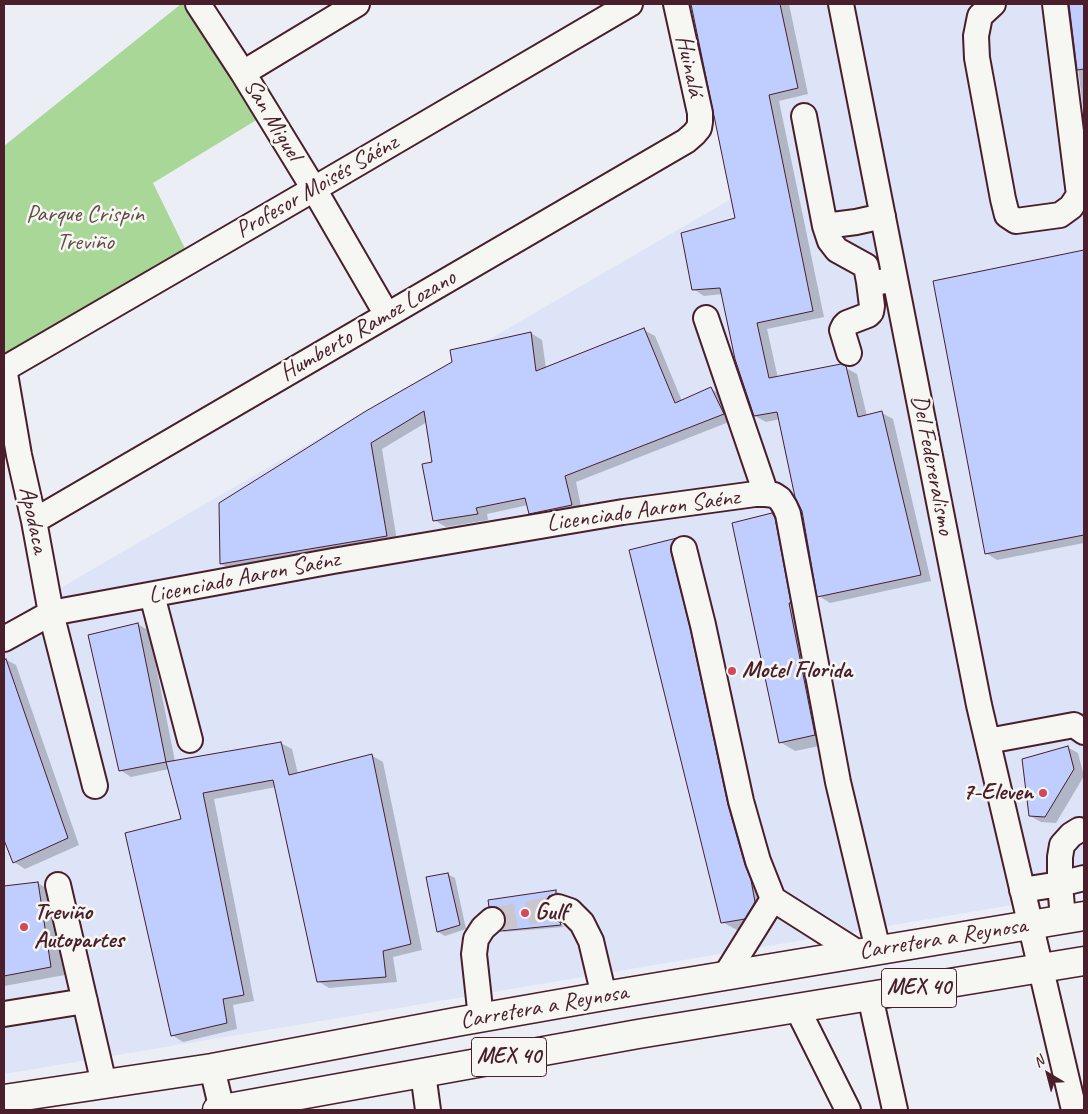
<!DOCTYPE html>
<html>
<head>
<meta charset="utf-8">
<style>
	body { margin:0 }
	#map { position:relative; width:1088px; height:1114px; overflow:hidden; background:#ebeef5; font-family:Caveat,sans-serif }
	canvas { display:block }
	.frame { position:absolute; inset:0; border:5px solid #4a1f2b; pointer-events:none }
	.north { position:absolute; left:1023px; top:1049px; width:50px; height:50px; -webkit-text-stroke:4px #f6f6f2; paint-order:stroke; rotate:323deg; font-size:14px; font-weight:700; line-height:20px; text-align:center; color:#4a1f2b }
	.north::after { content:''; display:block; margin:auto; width:18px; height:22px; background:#4a1f2b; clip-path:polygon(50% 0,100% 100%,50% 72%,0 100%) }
</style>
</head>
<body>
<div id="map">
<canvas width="1088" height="1114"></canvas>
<div class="frame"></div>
<div class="north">N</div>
</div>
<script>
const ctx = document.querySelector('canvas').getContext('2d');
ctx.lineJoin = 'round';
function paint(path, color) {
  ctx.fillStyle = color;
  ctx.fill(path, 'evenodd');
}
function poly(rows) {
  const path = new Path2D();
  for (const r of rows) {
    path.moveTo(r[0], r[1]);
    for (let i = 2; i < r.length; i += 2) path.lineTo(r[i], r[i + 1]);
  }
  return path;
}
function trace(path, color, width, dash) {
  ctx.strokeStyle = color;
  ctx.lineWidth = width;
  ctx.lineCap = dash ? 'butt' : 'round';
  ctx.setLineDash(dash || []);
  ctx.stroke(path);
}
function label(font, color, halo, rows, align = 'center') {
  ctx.font = font + ' Caveat,sans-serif';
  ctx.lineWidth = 5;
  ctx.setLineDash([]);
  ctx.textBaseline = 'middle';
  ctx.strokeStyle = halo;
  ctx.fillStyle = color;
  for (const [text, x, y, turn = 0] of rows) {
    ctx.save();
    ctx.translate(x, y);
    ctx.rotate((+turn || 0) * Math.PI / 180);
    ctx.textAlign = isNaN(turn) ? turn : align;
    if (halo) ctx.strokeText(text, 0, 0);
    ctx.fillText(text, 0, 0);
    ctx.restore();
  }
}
paint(poly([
	[690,4,1084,4,1084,893,4,1074,4,624,74,580,731,199]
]), '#dee4f8');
paint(poly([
	[181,4,198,4,268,113,153,183,191,261,4,368,4,146]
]), '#a8d797');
paint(poly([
	[692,4,789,4,808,94,779,101,824,317,767,329,778,378,846,368,857,374,867,416,882,413,893,419,931,581,830,603,819,596,803,511,780,419,766,422,755,416,723,294,704,296,693,289,737,219],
	[1070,4,1084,4,1084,116],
	[1084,251,1084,543,997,560,986,553,935,282],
	[644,330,655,336,682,401,711,389,722,395,734,420,576,482,582,511,541,520,530,513,528,505,487,514,488,520,446,527,434,520,434,463,427,422,382,449,397,541,232,570,221,564,220,504,531,333,542,340,546,368],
	[772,514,787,523,829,744,795,751,780,742],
	[676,539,690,547,765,889,760,926,737,930,722,922,630,551],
	[138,624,149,631,175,761,281,743,292,749,298,774,371,755,383,762,422,950,393,957,397,982,329,988,318,981,276,787,214,799,254,1001,233,1005,237,1029,183,1042,172,1035,183,820,169,769,131,777,120,770],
	[5,659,16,665,79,845,25,869,14,862,4,836,4,660],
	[1067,747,1078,753,1084,776,1056,823,1041,822,1030,816],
	[447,874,455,878,466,929,445,936,438,932],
	[38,883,52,892,65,975,4,986,4,888],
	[555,891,559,893,559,895,553,898,548,904,547,912,551,920,560,923,564,927,504,932,502,931,506,925,507,916,501,908,494,908,490,906]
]), '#0003');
const building = poly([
	[691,4,780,4,798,88,769,95,813,311,757,323,769,378,841,364,846,366,858,417,882,411,921,575,817,597,802,511,795,497,777,412,754,416,735,359,720,288,692,290,681,233,735,218,691,4],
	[1069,4,1084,4,1084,69,1077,70,1069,4],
	[1084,250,1084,535,985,554,933,281,1084,250],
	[644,328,675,403,711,387,724,414,565,476,572,505,529,514,525,498,476,508,478,514,433,521,422,464,432,462,424,411,371,443,387,536,220,564,219,503,366,411,452,362,450,350,531,332,536,371,644,328],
	[772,513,775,518,791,603,789,603,815,735,779,743,732,523,772,513],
	[677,538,671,545,671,552,690,628,728,805,745,865,751,880,755,902,745,919,721,923,629,550,677,538],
	[138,623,166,762,119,771,88,635,138,623],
	[6,659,68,838,13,863,4,840,4,660,6,659],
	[281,742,289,775,372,754,411,944,383,951,386,977,317,982,273,780,203,793,244,995,223,999,227,1023,171,1036,125,833,181,819,166,762,281,742],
	[1068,746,1074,769,1045,817,1029,816,1022,759,1068,746],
	[448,873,460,925,437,932,426,877,448,873],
	[38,882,51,967,4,976,4,886,38,882],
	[556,890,556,894,549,896,545,902,544,909,548,916,554,920,560,922,561,925,500,931,505,925,505,917,502,911,497,907,489,907,488,900,556,890]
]);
paint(building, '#bfceff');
trace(building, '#4a1f2b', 1);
trace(poly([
	[492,920,558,907]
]), '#cbc5cd', 24, [24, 12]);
const minor = poly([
	[198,4,243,73,314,189,387,315],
	[841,4,979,705,1074,1110],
	[993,4,980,16,976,36,977,58,1003,199,1007,215,1016,221,1060,215,1071,207,1079,195,1055,4],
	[243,73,357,4],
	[804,116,825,226,830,241,837,250,866,266,869,282],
	[825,226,856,222,883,216],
	[706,318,766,494],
	[849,353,842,330,844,326,847,323,868,315,871,312,872,306,869,282,875,283,885,281],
	[4,368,19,455,34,521,51,613,95,786],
	[4,369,314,189,630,4],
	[34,521,686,141,694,134,699,128,700,122,700,113,676,4],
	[684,549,703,625,741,801,758,861,773,899,858,953],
	[152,595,190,740],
	[4,639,51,613,333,561,623,512,755,494,766,494,774,495,780,499,785,507,788,514,838,782,878,950],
	[988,741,1074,725,1084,732],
	[58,885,104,1084],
	[1022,890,1060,884,1084,878],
	[558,907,570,911,582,923,591,941,604,996],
	[1063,919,1060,884,1060,857,1062,845,1071,835,1079,830],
	[725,976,773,899],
	[870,996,895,1110],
	[797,1008,848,1110],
	[4,1014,85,1001],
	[481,1018,474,954,476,939,483,928,492,920],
	[212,1068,222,1110],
	[423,1073,428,1110]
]);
const major = poly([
	[4,1099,212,1068,456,1022,604,996,1084,916],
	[217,1110,638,1034,1084,961]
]);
trace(minor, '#4a1f2b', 28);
trace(major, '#4a1f2b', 31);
trace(minor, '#f6f6f2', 24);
trace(major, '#f6f6f2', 28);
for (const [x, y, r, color] of [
	[732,671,5,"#d1495b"],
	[1043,793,5,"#d1495b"],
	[525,913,5,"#d1495b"],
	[24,927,5,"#d1495b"]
]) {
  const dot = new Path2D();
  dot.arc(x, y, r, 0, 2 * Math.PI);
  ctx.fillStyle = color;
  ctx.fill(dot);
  trace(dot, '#f6f6f2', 2);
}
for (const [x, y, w] of [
	[919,988,75],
	[509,1057,75]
]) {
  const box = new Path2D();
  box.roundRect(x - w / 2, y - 19.5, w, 39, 4);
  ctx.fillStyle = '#f6f6f2';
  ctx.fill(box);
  trace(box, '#4a1f2b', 1);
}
label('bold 22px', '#4a1f2b', null, [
	["MEX 40",919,988],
	["MEX 40",509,1057]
]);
label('24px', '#4a1f2b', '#f6f6f2', [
	["Huinalá",689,66,78],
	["San Miguel",272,120,59],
	["Profesor Moisés Sáénz",317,187,-30],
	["Humberto Ramoz Lozano",368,326,-30],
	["Del Federeralismo",932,465,79],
	["Licenciado Aaron Saénz",643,511,-8],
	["Apodaca",33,520,78],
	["Licenciado Aaron Saénz",244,578,-11],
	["Carretera a Reynosa",943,939,-9],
	["Carretera a Reynosa",544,1007,-10]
]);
label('24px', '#624d46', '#f6f6f2', [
	["Parque Crispín",85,215],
	["Treviño",85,243]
]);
label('bold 24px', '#4a1f2b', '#f6f6f2', [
	["Motel Florida",742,671],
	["7-Eleven",1033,793,"right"],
	["Treviño",34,913],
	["Autopartes",34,941],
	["Gulf",535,913]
], 'left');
</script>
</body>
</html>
